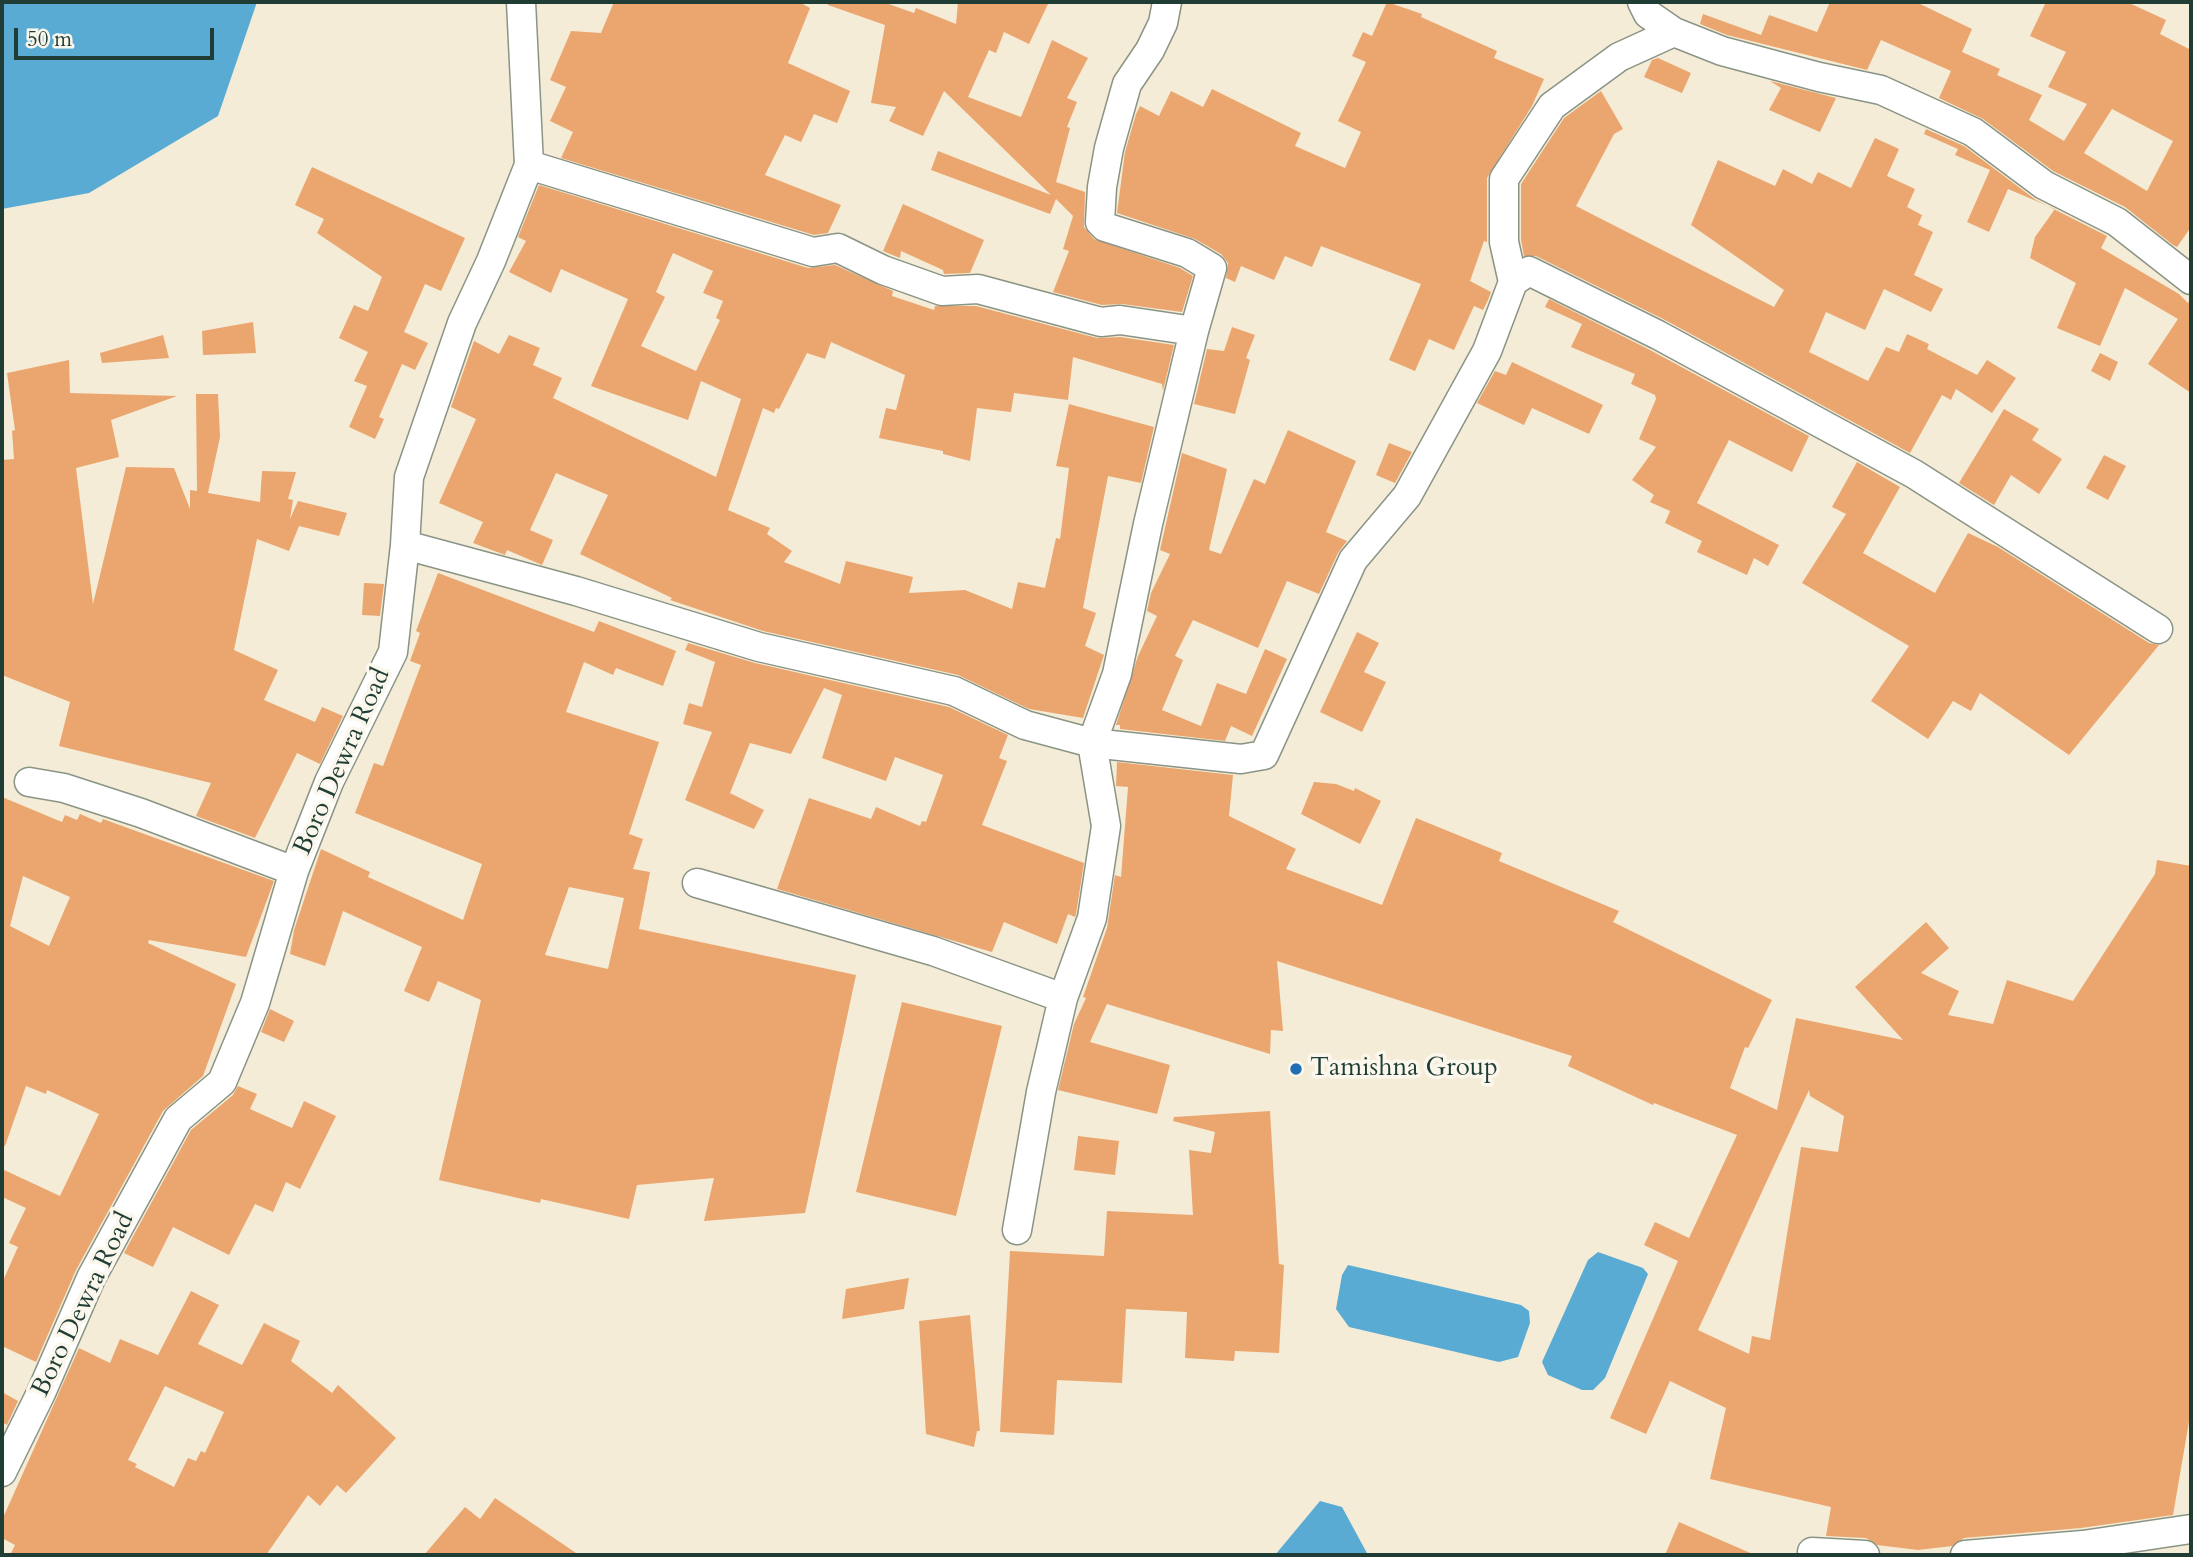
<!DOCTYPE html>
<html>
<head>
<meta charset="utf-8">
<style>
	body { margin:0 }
	#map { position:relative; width:2193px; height:1557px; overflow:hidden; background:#f4ecd6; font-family:Cardo,serif }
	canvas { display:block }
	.frame { position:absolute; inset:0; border:4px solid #1f3d34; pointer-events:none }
	.scale { position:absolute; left:14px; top:28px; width:200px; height:32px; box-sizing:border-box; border:4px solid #1f3d34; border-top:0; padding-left:9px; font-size:21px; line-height:24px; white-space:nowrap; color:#1f3d34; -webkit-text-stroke:5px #fbf7ec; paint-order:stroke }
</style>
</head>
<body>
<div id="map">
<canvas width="2193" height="1557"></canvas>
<div class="frame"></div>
<div class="scale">50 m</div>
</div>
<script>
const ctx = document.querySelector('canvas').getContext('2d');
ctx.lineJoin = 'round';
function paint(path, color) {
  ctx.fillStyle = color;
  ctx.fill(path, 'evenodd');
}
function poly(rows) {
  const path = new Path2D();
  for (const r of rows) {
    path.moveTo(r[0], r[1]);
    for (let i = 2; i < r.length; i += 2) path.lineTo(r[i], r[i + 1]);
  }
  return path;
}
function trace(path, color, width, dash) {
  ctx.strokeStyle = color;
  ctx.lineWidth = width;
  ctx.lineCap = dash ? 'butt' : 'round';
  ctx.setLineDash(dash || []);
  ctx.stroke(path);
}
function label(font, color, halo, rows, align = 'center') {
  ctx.font = font + ' Cardo,serif';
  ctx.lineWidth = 7;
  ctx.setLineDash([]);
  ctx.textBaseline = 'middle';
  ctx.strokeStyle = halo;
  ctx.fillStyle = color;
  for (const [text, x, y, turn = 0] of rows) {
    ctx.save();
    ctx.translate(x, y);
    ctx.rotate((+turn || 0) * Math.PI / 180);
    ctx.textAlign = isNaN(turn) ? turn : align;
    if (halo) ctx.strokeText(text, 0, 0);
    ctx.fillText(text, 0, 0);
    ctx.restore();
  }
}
paint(poly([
	[2,2,257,2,218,116,89,193,2,209],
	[1598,1252,1643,1268,1648,1274,1605,1378,1593,1390,1582,1390,1548,1375,1542,1362,1588,1260],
	[1348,1265,1521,1305,1529,1311,1530,1323,1518,1357,1499,1362,1349,1327,1336,1309,1342,1275],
	[1320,1501,1342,1507,1368,1555,1275,1555]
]), '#59abd4');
paint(poly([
	[614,2,799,2,810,8,788,63,850,91,837,123,814,114,801,142,785,135,765,175,841,205,828,233,814,235,561,158,573,132,550,121,566,87,550,80,571,31,601,33],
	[828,2,883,2,914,13,916,8,956,24,958,2,1049,2,1029,44,1004,32,996,53,989,50,968,97,1021,117,1052,40,1088,58,1067,98,1077,102,1067,127,1070,128,1056,182,1085,192,1084,227,1094,239,1180,268,1193,276,1182,312,1122,304,1102,305,1053,292,1069,251,1063,249,1073,216,1056,199,1050,214,931,170,938,151,1051,195,944,91,923,136,889,121,896,107,871,103,885,25,828,5],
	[1387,2,1422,14,1421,17,1497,51,1494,58,1544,79,1532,106,1487,178,1487,242,1484,241,1470,281,1491,292,1488,300,1483,310,1474,306,1454,350,1429,339,1415,371,1389,360,1421,284,1321,246,1312,267,1285,256,1274,280,1241,266,1235,282,1226,278,1228,263,1221,254,1195,239,1117,213,1125,152,1136,114,1140,106,1159,116,1171,91,1203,107,1212,89,1301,133,1295,146,1345,168,1361,132,1338,121,1366,62,1352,56,1363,32,1372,36],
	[1830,2,1916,2,1972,29,1962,52,2000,69,1997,75,2042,95,2029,120,2064,141,2087,104,2048,87,2066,52,2030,36,2046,2,2127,2,2166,20,2160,34,2191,50,2191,227,2177,247,2173,245,2125,207,2053,171,1983,119,1939,98,1951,71,1881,40,1867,70,1727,35,1700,24,1703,14,1761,35,1769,15,1817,32],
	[2112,109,2173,141,2147,191,2084,153],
	[1658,58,1691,73,1682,93,1644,77,1652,60],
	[1770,81,1836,98,1820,132,1769,110,1781,88],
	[1601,91,1623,129,1614,134,1576,206,1774,307,1784,290,1691,225,1718,160,1775,186,1783,169,1812,184,1818,172,1851,188,1875,138,1899,149,1887,176,1915,189,1907,207,1922,215,1918,225,1933,232,1914,275,1943,289,1931,312,1884,289,1865,330,1826,312,1809,352,1868,381,1886,347,1899,352,1907,334,1929,344,1927,349,1977,375,1987,360,2016,378,1992,413,1956,389,1951,400,1942,395,1910,453,1665,320,1536,256,1524,256,1521,240,1521,184,1564,118],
	[1926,129,1964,146,2036,200,2107,236,2101,248,2179,294,2188,303,2191,299,2191,393,2148,364,2178,319,2125,288,2100,346,2057,328,2076,283,2030,258,2035,237,2055,209,2008,189,1989,232,1967,222,1990,170,1955,155,1958,149,1924,134],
	[312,167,465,238,441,291,425,284,404,332,428,343,415,370,402,364,379,417,384,419,375,439,349,427,367,386,354,381,368,352,339,338,354,305,368,311,382,277,317,233,324,219,295,205],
	[539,185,808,268,835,265,893,291,892,296,934,310,935,306,976,306,1097,338,1120,337,1174,345,1163,391,1162,384,1073,357,1068,400,1014,393,1011,412,977,408,970,461,943,454,943,451,879,438,886,408,896,410,905,375,831,342,825,359,807,353,779,409,776,408,774,413,763,408,728,510,770,528,767,534,792,551,784,562,840,584,846,561,913,577,909,593,965,590,1012,609,1018,582,1045,588,1056,538,1060,539,1069,468,1056,466,1069,404,1154,427,1141,483,1108,476,1083,608,1096,613,1085,646,1104,655,1083,718,1029,709,958,675,763,631,670,600,672,598,580,554,608,495,556,473,530,530,553,540,542,565,507,550,505,555,473,543,483,522,439,503,476,419,451,407,474,341,499,354,509,335,540,348,533,365,562,378,553,398,716,477,741,399,701,381,688,420,591,386,628,299,561,269,551,293,509,272,526,241,518,237],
	[673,253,713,271,703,293,723,301,716,318,720,320,696,371,641,346,665,297,656,292],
	[903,204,984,240,970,273,944,274,943,270,901,251,900,258,883,251],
	[1549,299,1650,350,1809,436,1792,472,1729,440,1697,503,1779,545,1768,566,1754,558,1747,575,1697,552,1702,541,1665,523,1670,511,1650,502,1654,495,1632,480,1656,447,1639,439,1656,399,1655,395,1631,384,1635,374,1571,347,1582,324,1545,307],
	[253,322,256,353,203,355,202,331],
	[1232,327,1255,335,1246,358,1250,360,1235,414,1194,404,1207,349,1224,351],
	[163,335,169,358,102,363,100,353],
	[2100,353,2118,362,2110,381,2091,371],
	[69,360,70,393,177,396,111,420,119,457,76,468,93,604,126,467,174,468,190,509,190,490,197,491,196,394,218,394,220,437,208,493,260,502,262,471,296,472,288,499,293,500,290,519,298,501,347,513,339,536,299,526,289,551,257,539,234,650,278,670,264,700,315,722,322,707,343,716,320,764,297,753,255,838,196,816,211,783,59,746,70,702,2,675,2,460,14,459,12,431,15,430,7,373],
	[1512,362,1603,405,1589,434,1532,408,1524,425,1477,403,1495,371,1506,375],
	[2004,409,2039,429,2032,440,2062,459,2039,494,2011,475,1994,505,1959,483],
	[1288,430,1356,461,1326,532,1347,541,1338,553,1319,594,1287,581,1258,648,1193,620,1175,656,1183,660,1162,710,1201,726,1217,683,1246,694,1265,649,1287,659,1252,736,1231,726,1225,741,1120,729,1120,725,1116,725,1138,656,1157,616,1147,611,1151,593,1170,554,1160,550,1182,453,1227,469,1209,550,1221,554,1254,479,1265,484],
	[1389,443,1412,452,1395,483,1376,475],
	[2104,455,2126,466,2108,500,2086,488],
	[1857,462,1900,487,1863,553,1935,593,1968,533,1998,547,2149,643,2159,645,2069,755,1980,693,1971,711,1953,701,1928,739,1871,701,1909,646,1802,583,1846,514,1832,507],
	[438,573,594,632,599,621,676,651,663,686,616,668,613,675,584,662,566,712,659,742,629,834,643,839,633,869,650,872,639,929,856,975,805,1213,704,1221,714,1178,637,1185,629,1219,541,1199,540,1203,439,1180,481,1000,438,981,429,1002,404,991,422,947,343,911,325,966,290,954,294,930,321,849,370,872,368,877,463,920,482,864,355,813,374,763,383,766,421,665,410,661,420,633,416,631],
	[569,887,624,898,608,969,545,955],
	[364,583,384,584,380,616,362,615],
	[1357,632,1379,643,1364,672,1386,682,1362,732,1320,712],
	[688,643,755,663,949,707,1008,735,999,758,1007,761,982,825,1084,863,1076,914,1075,917,1068,914,1057,944,1004,922,992,952,777,889,809,798,871,819,876,807,920,826,922,821,926,822,943,775,895,757,886,781,822,758,842,695,824,688,791,754,750,743,730,793,764,810,754,829,685,800,712,732,683,724,689,703,702,707,715,662,685,650],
	[1117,762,1233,775,1229,816,1296,849,1286,869,1382,905,1416,818,1502,853,1499,861,1619,911,1613,922,1772,1000,1748,1048,1745,1047,1730,1088,1777,1110,1796,1018,1903,1040,1855,987,1926,922,1949,948,1921,973,1959,991,1948,1015,1993,1024,2007,980,2073,1001,2155,874,2157,860,2191,866,2191,1410,2173,1515,2081,1528,1964,1538,1952,1546,1918,1550,1877,1545,1866,1538,1826,1536,1831,1507,1710,1479,1726,1408,1670,1381,1646,1434,1610,1418,1678,1261,1644,1245,1655,1222,1689,1238,1737,1135,1654,1103,1653,1105,1568,1066,1572,1056,1277,961,1283,1031,1271,1030,1270,1054,1107,1004,1090,1042,1170,1065,1157,1114,1058,1090,1074,1024,1086,998,1083,997,1107,928,1115,875,1121,877,1128,787,1116,786],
	[1809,1090,1810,1096,1844,1116,1838,1152,1801,1147,1770,1340,1752,1336,1749,1354,1698,1330],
	[1314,782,1336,784,1354,791,1355,788,1381,801,1360,844,1301,814],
	[2,797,62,822,65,815,77,820,80,814,101,823,103,819,274,881,246,957,149,940,148,943,236,984,203,1076,163,1111,76,1270,36,1362,2,1346,2,1283,18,1247,9,1243,26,1208,2,1197,2,1169,60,1196,99,1114,47,1090,46,1094,26,1086,5,1146,2,1146],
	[23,876,70,897,49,946,10,926],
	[902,1002,1002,1026,956,1216,856,1192],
	[270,1009,294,1021,284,1042,261,1032],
	[238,1086,257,1094,250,1109,292,1128,304,1101,336,1116,300,1189,286,1182,273,1212,255,1204,229,1255,173,1227,153,1267,124,1253,191,1130,233,1095],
	[1270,1111,1279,1264,1284,1265,1279,1353,1235,1351,1234,1361,1185,1358,1187,1312,1126,1309,1122,1383,1057,1380,1054,1435,1000,1432,1010,1251,1104,1256,1107,1211,1193,1215,1189,1150,1211,1153,1215,1132,1173,1121,1174,1117],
	[1078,1136,1119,1141,1115,1175,1074,1170],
	[909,1278,904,1309,842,1319,846,1289],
	[191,1291,219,1305,198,1344,242,1365,264,1323,300,1341,291,1361,332,1393,338,1385,396,1438,346,1493,337,1485,320,1506,308,1495,266,1555,10,1555,15,1545,2,1538,2,1520,79,1348,110,1363,120,1339,158,1355],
	[165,1386,224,1412,205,1453,201,1451,196,1461,188,1458,174,1487,135,1467,137,1464,128,1460],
	[970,1315,980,1431,977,1431,974,1447,926,1434,919,1321],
	[2,1392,18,1401,7,1425,2,1422],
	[495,1498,579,1555,424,1555,465,1507,480,1519],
	[1679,1522,1755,1555,1665,1555]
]), '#eba66f');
const minor = poly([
	[1642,2,1648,14,1674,32],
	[529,165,813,252,838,248,883,270,942,291,978,289,1101,322,1120,320,1194,331],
	[1513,282,1529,271,1658,335,1914,474,2158,629],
	[405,545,576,591,759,647,954,691,1025,725,1092,743,1241,759,1264,755,1353,560,1407,496,1487,351,1513,282,1504,242,1504,179,1552,106,1619,57,1674,32,1722,51,1819,77,1881,90,1973,132,2044,185,2117,222,2191,280],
	[29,782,64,788,141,813,294,871],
	[697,883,933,951,1063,998],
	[1017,1230,1041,1092,1063,998,1092,918,1106,826,1092,743,1117,674,1148,524,1194,331,1212,268,1187,253,1105,227,1100,222,1102,187,1109,148,1127,84,1150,50,1163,23,1167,2],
	[2,1472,41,1393,91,1278,178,1119,222,1082,255,1003,294,871,329,782,393,652,405,545,409,477,462,323,491,261,529,165,521,2],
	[1812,1552,1865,1555],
	[1965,1555,2083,1545,2191,1529]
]);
trace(minor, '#8a9485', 31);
trace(minor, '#fff', 28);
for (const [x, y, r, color] of [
	[1296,1069,7,"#1f6fb2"]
]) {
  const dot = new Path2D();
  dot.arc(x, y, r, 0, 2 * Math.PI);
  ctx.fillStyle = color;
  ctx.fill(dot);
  trace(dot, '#fbf7ec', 2.5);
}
label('26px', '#1f3d34', '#fbf7ec', [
	["Boro Dewra Road",343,762,-66],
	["Boro Dewra Road",84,1305,-64]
]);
label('26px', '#1f3d34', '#fbf7ec', [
	["Tamishna Group",1310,1069]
], 'left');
</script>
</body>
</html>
